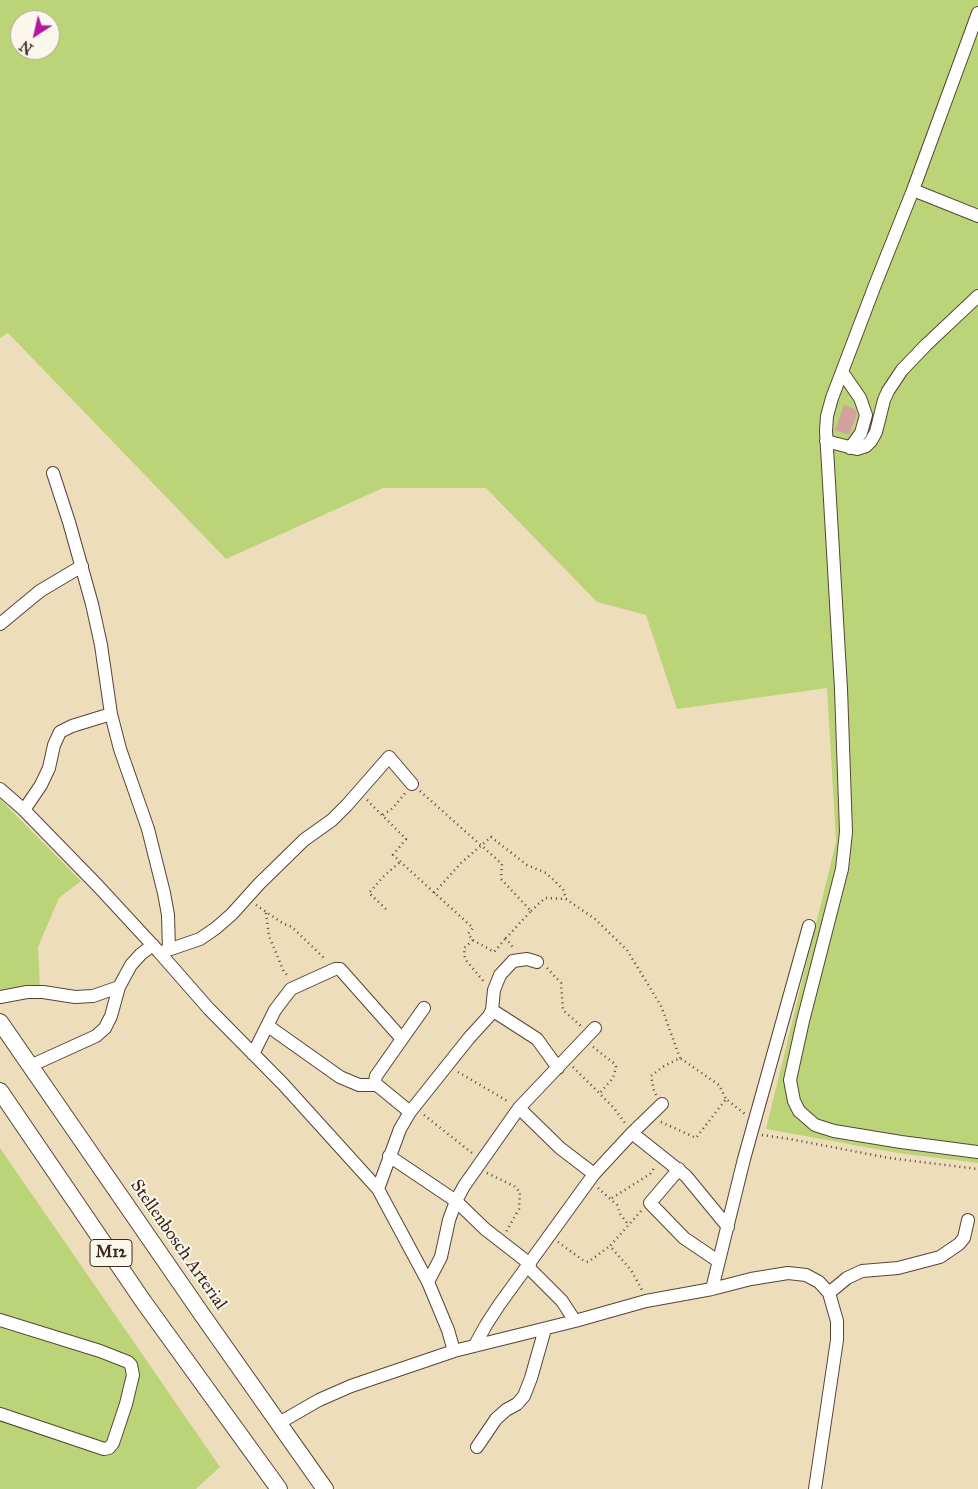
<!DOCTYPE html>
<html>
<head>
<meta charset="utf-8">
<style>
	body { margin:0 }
	#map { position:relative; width:978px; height:1489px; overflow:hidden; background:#edb; font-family:"IM FELL Great Primer",serif }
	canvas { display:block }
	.north { position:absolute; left:10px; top:10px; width:50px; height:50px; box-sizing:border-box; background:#fbf7ec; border:1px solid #aea59a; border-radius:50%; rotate:215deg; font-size:14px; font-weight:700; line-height:20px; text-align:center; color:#3b2a1e }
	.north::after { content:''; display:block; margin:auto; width:18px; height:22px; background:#b5179e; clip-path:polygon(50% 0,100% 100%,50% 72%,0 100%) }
</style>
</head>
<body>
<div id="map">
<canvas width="978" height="1489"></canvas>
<div class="north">N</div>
</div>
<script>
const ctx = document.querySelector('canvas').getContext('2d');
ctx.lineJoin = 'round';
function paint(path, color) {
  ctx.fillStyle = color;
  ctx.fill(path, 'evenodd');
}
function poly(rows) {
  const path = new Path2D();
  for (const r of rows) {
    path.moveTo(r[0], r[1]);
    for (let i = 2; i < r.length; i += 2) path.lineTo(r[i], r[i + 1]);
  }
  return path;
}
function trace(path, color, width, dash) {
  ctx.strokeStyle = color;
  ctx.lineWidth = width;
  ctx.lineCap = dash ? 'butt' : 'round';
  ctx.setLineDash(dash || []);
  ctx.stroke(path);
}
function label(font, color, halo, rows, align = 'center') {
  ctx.font = font + ' "IM FELL Great Primer",serif';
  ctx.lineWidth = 4;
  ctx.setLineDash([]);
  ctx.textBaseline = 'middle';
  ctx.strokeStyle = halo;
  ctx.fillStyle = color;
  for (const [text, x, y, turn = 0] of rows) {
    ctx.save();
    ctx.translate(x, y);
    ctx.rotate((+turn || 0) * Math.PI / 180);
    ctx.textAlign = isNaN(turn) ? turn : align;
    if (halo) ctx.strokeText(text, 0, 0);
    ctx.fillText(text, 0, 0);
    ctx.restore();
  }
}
paint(poly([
	[0,0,978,0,978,1163,898,1153,766,1129,836,842,827,688,677,709,646,615,597,602,486,488,383,488,226,559,8,333,0,338],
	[20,20,50,20,50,50,20,50],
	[0,799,81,881,59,898,38,947,40,988,0,991],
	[0,1148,220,1467,196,1489,0,1489]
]), '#bcd478');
paint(poly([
	[844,405,855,409,857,414,849,435,835,430]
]), '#d5a19f');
const minor = poly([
	[913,190,978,13],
	[978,216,913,190,875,285,832,398,827,416,826,431,841,689,846,832,842,869,803,1021,790,1080,794,1101,799,1111,815,1125,834,1131,901,1142,978,1152],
	[842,372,860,398,866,415,861,433,850,448],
	[826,441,857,449,866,446,871,441,876,432,884,400,888,391,902,370,926,345,978,296],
	[53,473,69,522,92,604,101,645,111,714,120,749,148,829,164,893,168,915,169,950],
	[0,624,40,591,82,566],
	[0,789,24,810,98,886,159,952,209,1009,283,1084,378,1189,428,1282,448,1330,454,1351],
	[24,810,41,785,49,768,54,745,60,732,72,726,111,714],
	[162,952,200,939,216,928,232,914,259,884,304,840,332,820,347,805,389,757,412,784],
	[0,997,27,992,43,992,75,997,93,996,119,987],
	[492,1010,537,1039,558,1068],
	[268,1026,340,1077,359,1085,377,1085],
	[402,1039,424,1008],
	[253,1054,275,1010,291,989,335,969,340,969,402,1039,376,1076,375,1081,377,1085,410,1112],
	[30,1066,96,1036,105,1028,111,1016,119,987,131,965,141,954,153,945],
	[519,1108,560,1148,594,1174],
	[632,1133,686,1176,728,1227],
	[389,1156,456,1201,485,1229,530,1264],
	[679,1169,650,1203,684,1238,718,1261],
	[378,1189,400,1129,410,1112,469,1038,489,1016,492,1010,494,990,500,975,513,961,527,959,537,962],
	[528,1267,562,1301,575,1321],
	[428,1282,441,1257,449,1220,456,1201,464,1186,519,1108,595,1028],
	[712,1289,744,1159,809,926],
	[829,1293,847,1278,862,1271,898,1268,940,1257,959,1244,964,1238,968,1220],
	[0,1320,100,1351,128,1362,131,1365,133,1375,126,1404,113,1443,109,1448,104,1449,0,1414],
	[475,1345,486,1325,499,1305,594,1174,632,1133,662,1104],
	[279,1423,319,1400,351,1386,454,1351,575,1321,646,1301,712,1289,751,1279,788,1273,806,1275,819,1282,829,1293,837,1321,837,1340,815,1489],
	[477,1447,496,1419,506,1410,517,1404,524,1396,531,1378,545,1329]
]);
const major = poly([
	[0,1022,203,1316,325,1489],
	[0,1091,143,1301,279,1489]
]);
trace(minor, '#564536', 14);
trace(major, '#564536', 18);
trace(poly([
	[420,791,502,864,501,879,531,911,506,938,514,949],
	[367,800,406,839,393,855,473,928,468,934,473,940,464,948,465,959,485,983],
	[383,815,393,808,406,792],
	[434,893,461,863,491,837,527,865,546,873,563,889,566,899],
	[256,905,284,924,292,927,326,960],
	[386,909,369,893,383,877,401,861],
	[531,911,545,898,566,899,595,919,627,950,661,1006,680,1058],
	[266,913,269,936,284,972,289,977],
	[473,940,494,952,506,938],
	[547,968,561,983,563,1010,582,1027],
	[593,1047,615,1064,616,1067,613,1078,599,1094],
	[573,1067,614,1108,625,1123],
	[458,1072,509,1102],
	[656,1095,654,1091,651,1076,664,1066,680,1058,719,1085,726,1099],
	[424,1115,472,1153],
	[661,1122,696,1138,726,1099,745,1114],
	[762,1135,790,1139,889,1158,978,1169],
	[487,1173,514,1186,520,1192,519,1209,506,1232],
	[598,1188,617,1205,620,1214,628,1224],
	[612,1198,650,1174,655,1167],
	[641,1211,610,1246,631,1270,642,1290],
	[558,1242,584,1261,588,1262,610,1246]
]), '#564536', 2.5, [1, 4]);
trace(minor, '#fff', 12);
trace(major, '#fff', 16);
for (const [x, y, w] of [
	[111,1253,42]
]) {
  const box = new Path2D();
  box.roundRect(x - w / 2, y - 13.5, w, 27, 4);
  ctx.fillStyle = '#fbf7ec';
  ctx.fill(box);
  trace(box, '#3b2a1e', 1);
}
label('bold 16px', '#3b2a1e', null, [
	["M12",111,1253]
]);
label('18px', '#3b2a1e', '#fbf7ec', [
	["Stellenbosch Arterial",178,1245,55]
]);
</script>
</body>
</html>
